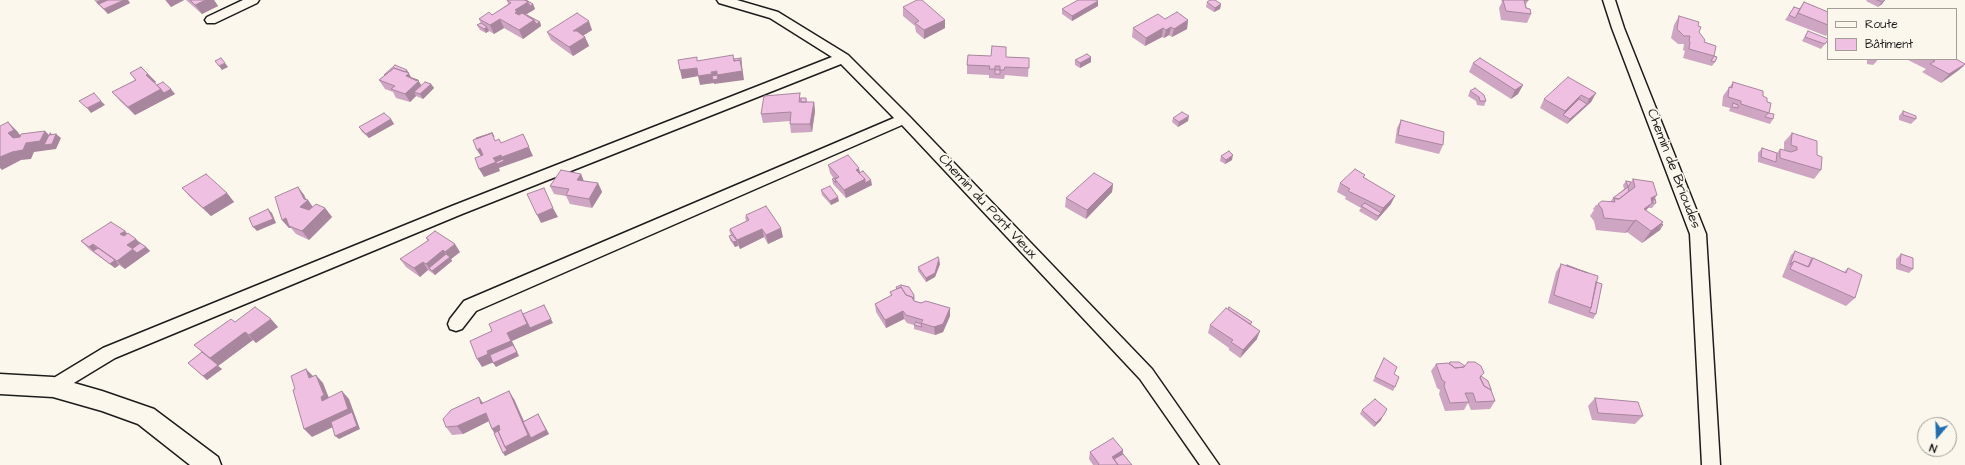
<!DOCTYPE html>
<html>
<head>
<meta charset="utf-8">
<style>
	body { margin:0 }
	#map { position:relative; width:1965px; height:465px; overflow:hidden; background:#fbf7ec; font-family:"Architects Daughter",sans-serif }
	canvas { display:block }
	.legend { position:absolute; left:1827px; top:8px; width:130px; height:52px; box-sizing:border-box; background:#fbf7ec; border:1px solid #a29f99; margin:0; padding:5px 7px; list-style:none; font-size:12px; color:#1c1c1c }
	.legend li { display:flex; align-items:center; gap:8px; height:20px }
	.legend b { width:20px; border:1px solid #a29f99 }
	.north { position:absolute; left:1917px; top:417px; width:40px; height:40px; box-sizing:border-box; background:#fbf7ec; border:1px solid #a29f99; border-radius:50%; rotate:199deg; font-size:11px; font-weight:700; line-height:16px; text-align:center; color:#1c1c1c }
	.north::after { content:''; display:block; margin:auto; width:14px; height:18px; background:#1f6fb2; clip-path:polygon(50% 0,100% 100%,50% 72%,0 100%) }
</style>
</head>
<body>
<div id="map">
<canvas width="1965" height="465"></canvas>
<ul class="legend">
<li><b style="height:5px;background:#fbf7ec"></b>Route</li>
<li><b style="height:11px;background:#f0c0e2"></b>Bâtiment</li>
</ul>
<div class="north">N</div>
</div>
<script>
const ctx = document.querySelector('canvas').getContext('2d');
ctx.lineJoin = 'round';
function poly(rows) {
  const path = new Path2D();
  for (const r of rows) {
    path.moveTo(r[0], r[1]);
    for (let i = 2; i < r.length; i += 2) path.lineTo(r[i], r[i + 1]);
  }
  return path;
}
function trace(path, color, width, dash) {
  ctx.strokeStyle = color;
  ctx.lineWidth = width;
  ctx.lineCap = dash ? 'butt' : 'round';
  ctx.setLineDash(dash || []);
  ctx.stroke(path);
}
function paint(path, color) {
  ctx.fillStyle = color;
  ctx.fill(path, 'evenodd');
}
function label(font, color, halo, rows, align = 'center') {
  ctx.font = font + ' "Architects Daughter",sans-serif';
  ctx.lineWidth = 3.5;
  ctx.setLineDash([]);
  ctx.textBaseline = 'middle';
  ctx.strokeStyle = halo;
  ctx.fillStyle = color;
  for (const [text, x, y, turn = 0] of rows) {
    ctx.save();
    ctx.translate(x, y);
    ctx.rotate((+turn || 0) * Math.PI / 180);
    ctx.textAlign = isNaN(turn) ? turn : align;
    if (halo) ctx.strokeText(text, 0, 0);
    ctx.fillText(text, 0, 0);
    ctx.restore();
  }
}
const street = poly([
	[243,0,259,0,257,3,215,23,207,23,205,20,207,17,243,0],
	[717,0,737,0,778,12,848,55,909,116,1152,369,1219,465,1200,465,1140,379,902,125,476,311,462,329,456,331,450,329,448,324,450,319,464,301,894,118,841,64,462,214,115,358,59,392,53,394,47,392,45,387,47,382,103,348,452,206,832,57,770,18,719,3,717,0],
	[1603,0,1615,0,1624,28,1706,234,1720,465,1702,465,1690,234,1612,28,1603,0]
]);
const secondary = poly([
	[0,374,53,377,102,391,154,409,218,457,221,465,190,465,138,424,102,411,53,397,0,394,0,374]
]);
trace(street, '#1c1c1c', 3);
trace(secondary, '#1c1c1c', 3);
paint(street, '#fbf7ec');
paint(secondary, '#fbf7ec');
paint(poly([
	[94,0,128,0,130,3,108,14],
	[165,0,184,0,171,7],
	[186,0,214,0,218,6,202,14],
	[507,0,533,4,535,9,525,15,540,22,541,26,523,39,504,28,494,34,489,31,486,33,480,30,477,25,481,23,479,19,492,15,508,4],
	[1501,0,1528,0,1526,5,1527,8,1531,14,1527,23,1501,20,1499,8,1502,2],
	[1867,0,1885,0,1882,4,1878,7,1866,1],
	[1207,2,1221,4,1220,9,1214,12,1206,7],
	[1804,2,1828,12,1828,33,1826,36,1785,20,1794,7,1799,9],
	[1098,6,1072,21,1062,14,1062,9],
	[903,7,945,20,945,28,924,39,916,32,915,26,903,16],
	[1679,16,1698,26,1699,32,1704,42,1714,56,1715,62,1712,66,1683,58,1685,51,1683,50,1684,44,1678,44,1671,38,1674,25],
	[1165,19,1188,20,1187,29,1172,37,1169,35,1164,38,1162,37,1145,46,1132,37,1133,28],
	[592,30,583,36,585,37,589,46,573,56,551,40,547,32],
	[1808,31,1828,40,1821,49,1802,41],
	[1006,49,1006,57,1029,58,1028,77,1005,75,1004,79,989,78,989,75,967,74,967,65,991,56],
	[1091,57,1091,62,1080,68,1075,65,1075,60],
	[1868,59,1877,59,1877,61,1873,65,1867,64,1867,60],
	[1906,59,1956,59,1964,66,1956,72,1941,83,1922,72,1926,69],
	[1473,63,1523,85,1518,94,1511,99,1469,72],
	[130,73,148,74,156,82,155,83,157,85,175,94,135,115,120,101,112,92,135,80],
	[384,75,412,78,418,80,421,85,431,84,434,88,423,99,416,96,410,102,396,98,393,92,385,89,379,80,384,76],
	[1733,82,1767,102,1768,113,1773,119,1770,124,1729,111,1730,108,1722,106,1723,96],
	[1470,91,1486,101,1484,106,1477,105,1476,101,1468,96],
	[1596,93,1591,102,1567,124,1540,108,1544,99],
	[801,98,806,98,807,102,814,102,815,111,812,132,791,133,790,124,790,121,763,123,761,114],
	[1903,111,1916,119,1911,124,1899,120,1899,116],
	[1173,118,1188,121,1178,127,1172,122],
	[391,119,394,124,369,138,362,132,359,127],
	[1401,120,1443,145,1439,154,1395,143,1397,128],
	[1792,133,1817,155,1821,170,1814,179,1758,162,1758,153,1762,148,1777,153,1780,149,1784,150,1784,142],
	[1221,156,1232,160,1225,164,1220,161],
	[828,165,860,172,872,185,846,198,833,184,832,179,834,179,830,173],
	[581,174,584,181,598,183,602,192,592,208,570,204,566,196,554,194,550,186],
	[1365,175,1364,177,1391,204,1376,221,1359,211,1361,208,1345,199,1346,197,1337,192,1340,183],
	[1633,179,1655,199,1656,203,1652,208,1648,208,1646,210,1662,224,1660,230,1642,243,1627,232,1625,233,1596,230,1594,221,1590,216,1594,210,1593,209,1596,205,1610,202,1613,198,1624,189,1623,185,1626,181,1631,182],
	[1113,184,1112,192,1086,219,1065,207,1066,198],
	[298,187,304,195,306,200,308,200,313,207,325,208,332,217,309,240,296,234,291,228,289,228,282,220],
	[182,188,227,193,234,202,211,216,190,197],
	[821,190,839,201,831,205,822,195],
	[746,216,783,237,768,244,764,237,740,249,738,245,735,247,730,240,729,236,731,235,729,230,746,221,745,217],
	[125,231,127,234,146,247,150,251,125,269,119,265,115,268,90,250,81,241],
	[426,238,460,252,451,259,452,261,435,275,428,270,420,277,406,267,400,259,428,241],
	[1795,251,1810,261,1813,258,1844,272,1848,268,1855,298,1846,306,1782,277,1791,255],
	[1901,254,1913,269,1909,273,1896,269,1896,259],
	[940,264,935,277,926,282,918,271,918,267],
	[1561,264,1588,273,1596,282,1596,314,1593,319,1548,303,1556,272],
	[896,287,914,295,915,299,914,301,950,308,950,316,943,332,935,335,914,329,914,325,907,323,904,319,886,328,876,312,875,304,891,296,890,292,896,289],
	[235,322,278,327,256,343,253,340,218,366,222,369,207,380,188,363,202,352,194,345],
	[1252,322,1251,325,1257,339,1240,358,1229,350,1229,348,1208,333,1210,325],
	[1384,358,1394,374,1395,387,1393,391,1373,381],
	[1449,363,1481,376,1491,390,1495,401,1490,409,1471,410,1468,403,1464,410,1445,411,1439,394,1440,390,1437,388,1431,371,1436,364],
	[479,397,483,403,514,399,524,421,538,414,549,434,505,456,494,433,492,429,489,421,463,434,452,435,446,427],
	[1595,398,1643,416,1635,424,1592,420,1588,406],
	[1362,410,1381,420,1374,427,1360,414],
	[1123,450,1123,454,1132,465,1093,465,1089,459,1090,452]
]), '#cea5c2');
paint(poly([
	[100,0,111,0,99,4,100,6,96,2],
	[124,0,128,0,130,3,108,14,104,9],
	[166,0,184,0,171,7],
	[205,0,214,0,218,6,202,14,195,5],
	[1885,0,1882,4,1878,7,1882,2],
	[1098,1,1098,6,1072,21,1072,16],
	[528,2,532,11,520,18,515,13,515,10],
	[533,4,535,9,532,11,530,6],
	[1221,4,1220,9,1214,12,1215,8],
	[500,19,504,28,494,34,490,25],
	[534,20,540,22,541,26,523,39,519,30],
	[945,20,945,28,924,39,924,30],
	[1188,20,1187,29,1172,37,1174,29],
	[589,21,592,30,576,40,573,31],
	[487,27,489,31,486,33,484,29],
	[1171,27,1169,35,1164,38,1166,30],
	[1163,28,1162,37,1145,46,1146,38],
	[585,37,589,46,573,56,569,47],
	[733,55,735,65,741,58,744,80,714,84,714,83,700,85,698,76,711,72,736,69],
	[1091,57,1091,62,1080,68,1080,63],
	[225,63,228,67,222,70,219,66],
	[1965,64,1959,70,1941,83,1949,74],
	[697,68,699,76,682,79,680,70],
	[407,70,414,82,402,74],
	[148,74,156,82,153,84,146,75],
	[418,80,424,90,414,92,416,96,410,102,405,94],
	[431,84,434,88,423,99,420,94],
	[1523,85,1518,94,1511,99,1515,90],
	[161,89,171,89,175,94,135,115,128,107],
	[1596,93,1591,102,1567,124,1570,119,1587,104,1589,99],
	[1581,95,1576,104,1563,115,1565,111],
	[101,101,105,105,91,113,87,108],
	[814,102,815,111,812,132,810,124],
	[1189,116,1188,121,1178,127,1179,122],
	[391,119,394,124,369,138,366,134],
	[8,122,17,131,23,139,45,131,49,135,50,132,54,137,56,134,61,138,56,149,34,152,31,159,21,160,2,170,0,168,0,157,13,138,8,133],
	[523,134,533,156,499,168,500,171,484,177,479,169,493,158,501,155,504,161,502,157],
	[480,148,485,157,482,158,477,150],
	[1233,155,1232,160,1225,164,1226,160],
	[859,168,861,177,856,170],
	[581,174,584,182,577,180],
	[865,179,871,180,872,185,846,198,844,190],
	[598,183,602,192,592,208,589,199],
	[1113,184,1112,192,1086,219,1087,210],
	[298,187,304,195,307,201,308,200,314,209,307,216,300,207,304,199],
	[227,193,234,202,211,216,203,208],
	[1657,195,1643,215,1638,216,1651,198],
	[1395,196,1391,204,1376,221,1383,208],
	[838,197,839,201,831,205,830,201],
	[325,208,332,217,309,240,302,231],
	[553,208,558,217,541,223,537,215],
	[268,209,272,213,276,223,257,231,253,227],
	[286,218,289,226,291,228,289,228,282,220],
	[1636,220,1627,232,1625,233,1634,221],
	[1663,222,1657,230,1663,225,1660,230,1642,243,1651,231],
	[781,228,783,237,768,244,766,235],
	[762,229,764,237,740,249,737,240],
	[125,231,131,238,136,239,144,247,146,247,150,251,125,269,117,261,120,234],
	[737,241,738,246,735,247,733,242],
	[93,244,102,253,93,251,89,247],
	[455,244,460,252,451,259,452,261,435,275,432,271,429,268,426,264,443,250,448,258,449,257,445,252],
	[939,259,940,264,935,277,926,282,926,278],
	[115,260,119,265,115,268,110,264],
	[423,262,428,270,420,277,414,268],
	[544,305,553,323,512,341,519,356,496,367,493,363,494,362,482,367,477,359,487,351,507,333,521,310,525,319],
	[950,308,950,316,943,332,935,335,934,327],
	[903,311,904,319,886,328,885,320],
	[271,319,278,327,256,343,249,335],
	[1260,331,1257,339,1240,358,1243,350],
	[245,332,253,340,218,366,222,369,207,380,203,376,217,365,210,358],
	[306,369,314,377,309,378],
	[316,375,323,383,331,403,322,401,321,397],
	[342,391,349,399,360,429,339,439,335,436,354,417,312,437,304,429],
	[509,391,514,399,531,438,538,414,549,434,505,456,503,453,497,436,492,429],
	[479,397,484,405,481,404],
	[486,413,491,420,463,434,457,426],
	[1383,416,1381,420,1374,427,1376,423],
	[1123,450,1122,458,1113,463,1112,457]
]), '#a8869e');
const building = poly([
	[108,0,124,0,104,9,99,4,108,0],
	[190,0,206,0,195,5,190,0],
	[507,0,525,0,528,2,515,10,517,11,515,13,519,15,522,13,534,20,519,30,500,19,490,25,479,19,489,12,492,15,511,3,507,0],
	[525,0,526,0,533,4,530,6,528,2,525,0],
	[917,0,922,0,945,20,924,30,915,23,919,21,903,7,917,0],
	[1078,0,1096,0,1098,1,1072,16,1062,9,1078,0],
	[1210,0,1215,0,1221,4,1215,8,1207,2,1210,0],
	[1503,0,1528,0,1528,1,1524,0,1526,8,1530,9,1531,14,1506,11,1503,0],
	[1877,0,1885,0,1882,2,1877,0],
	[1804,2,1828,12,1828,25,1798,13,1804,2],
	[1794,7,1800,9,1795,18,1789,15,1794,7],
	[1177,12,1188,20,1174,29,1171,27,1166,30,1163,28,1146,38,1133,28,1158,14,1165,19,1177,12],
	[577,13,589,21,573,31,577,31,585,37,569,47,547,32,577,13],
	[527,15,540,22,536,24,534,20,527,16,527,15],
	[1679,16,1699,22,1698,26,1701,27,1699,32,1705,40,1704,42,1716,46,1714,56,1689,49,1690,42,1689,41,1690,36,1684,36,1677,29,1679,16],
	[481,23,487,27,484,29,477,25,481,23],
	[1808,31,1828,39,1828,40,1825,44,1805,37,1808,31],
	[992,46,1006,47,1006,57,1029,58,1029,68,1005,67,1004,70,1000,70,1000,66,995,66,995,69,989,69,990,66,967,65,968,55,991,56,992,46],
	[1087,54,1091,57,1080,63,1075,60,1087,54],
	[733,55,734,61,740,60,742,71,717,75,717,71,711,72,712,74,698,76,697,68,680,70,678,60,697,57,697,61,733,55],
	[1714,56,1717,57,1715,62,1711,61,1714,56],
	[221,58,225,63,219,66,215,61,221,58],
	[741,58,741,64,740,60,734,61,734,59,741,58],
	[1480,58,1523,85,1515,90,1473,63,1480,58],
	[1931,59,1956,59,1965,64,1949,74,1930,64,1935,61,1931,59],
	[395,65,407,70,405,72,394,68,385,75,384,75,395,65],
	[141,67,148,74,146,75,161,89,128,107,112,92,136,80,130,73,141,67],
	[394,68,409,73,406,76,419,81,405,94,391,89,395,86,379,80,394,68],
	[995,70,1000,70,1000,74,995,74,995,70],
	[717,75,718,79,713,80,712,76,717,75],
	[1568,77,1596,93,1589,99,1581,95,1565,111,1544,99,1568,77],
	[411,78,412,78,418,80,417,81,411,78],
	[163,82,171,89,164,93,157,85,163,82],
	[425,82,431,84,420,94,414,92,425,82],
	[1733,82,1763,91,1763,96,1767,98,1767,102,1771,103,1769,113,1741,104,1741,101,1728,97,1729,87,1732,88,1733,82],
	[1475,88,1484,95,1486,101,1480,101,1479,97,1470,91,1475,88],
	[94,93,101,101,87,108,79,101,94,93],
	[800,93,799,102,814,102,810,124,790,124,791,112,761,114,764,96,800,93],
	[801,98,806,98,806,102,801,102,801,98],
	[1579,99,1587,104,1570,119,1563,115,1579,99],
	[1733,103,1738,105,1738,108,1732,107,1733,103],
	[1903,111,1916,116,1916,119,1903,115,1903,111],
	[1182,112,1189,116,1179,122,1173,118,1182,112],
	[384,113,391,119,366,134,359,127,384,113],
	[1768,113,1774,114,1773,119,1765,117,1768,113],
	[1401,120,1444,132,1443,145,1398,135,1401,120],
	[8,122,14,130,8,133,13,138,20,137,21,134,45,131,40,141,26,143,23,150,12,152,0,157,0,126,8,122],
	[492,133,495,141,499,139,501,143,523,134,529,147,502,157,501,155,493,158,496,162,479,169,475,158,483,155,480,148,477,150,473,140,492,133],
	[492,133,476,139,476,138,492,133,494,137,492,133],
	[1792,133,1817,141,1817,155,1822,157,1821,170,1780,158,1780,149,1791,152,1797,150,1797,147,1791,145,1792,133],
	[56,134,52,144,44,145,49,135,56,134],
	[1762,148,1777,153,1776,162,1761,157,1762,148],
	[1229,151,1233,155,1226,160,1221,156,1229,151],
	[848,155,859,168,856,170,865,179,844,190,835,179,839,177,828,165,848,155],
	[503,159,504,161,497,164,496,162,503,159],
	[1355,169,1365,175,1363,177,1395,196,1383,208,1348,191,1350,189,1340,183,1355,169],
	[561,170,581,174,577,180,598,183,589,199,566,195,569,189,550,186,561,170],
	[863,171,871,180,865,183,865,179,859,173,863,171],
	[1094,173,1113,184,1087,210,1066,198,1094,173],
	[206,174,227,193,203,208,182,188,206,174],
	[836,178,837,178,835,179,836,183,832,179,836,178],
	[1633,179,1653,182,1657,195,1651,198,1652,203,1644,209,1663,222,1651,231,1636,220,1634,221,1604,218,1602,209,1598,204,1602,201,1615,202,1614,198,1619,199,1635,187,1633,179],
	[1626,181,1631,182,1628,187,1626,181],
	[830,186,838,197,830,201,821,190,830,186],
	[298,187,304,199,308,200,300,207,309,210,316,204,325,208,302,231,289,226,286,218,282,220,275,197,298,187],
	[1628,187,1629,191,1619,199,1614,199,1613,198,1628,187],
	[544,188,553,208,537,215,527,194,544,188],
	[1655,199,1656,203,1652,203,1655,199],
	[1365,203,1381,213,1378,216,1361,206,1365,203],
	[766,206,781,228,766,235,762,229,737,240,730,229,749,220,746,215,766,206],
	[268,209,273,219,253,227,249,218,268,209],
	[111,222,125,231,120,234,124,236,128,233,136,239,127,245,133,249,117,261,93,244,89,247,81,241,111,222],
	[1662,224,1663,225,1657,230,1662,224],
	[435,231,455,244,445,252,443,250,426,264,423,262,414,268,400,259,429,240,426,238,435,231],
	[732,235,737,241,733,242,729,236,732,235],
	[140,243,146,247,137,253,132,249,140,243],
	[98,248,115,260,110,264,93,251,98,248],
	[1795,251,1812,258,1808,267,1794,261,1790,265,1795,251],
	[446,254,450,257,432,271,429,268,446,254],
	[1901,254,1913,258,1913,269,1900,264,1901,254],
	[938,257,939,259,935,273,926,278,918,267,938,257],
	[1813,258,1846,273,1848,268,1862,275,1855,298,1790,269,1794,261,1809,267,1813,258],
	[1561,264,1598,276,1591,308,1554,295,1561,264],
	[1567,265,1588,273,1567,266,1567,265],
	[1596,282,1602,284,1596,314,1589,312,1591,308,1596,282],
	[901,285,909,287,914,295,913,299,912,297,906,295,901,287,897,289,896,287,901,285],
	[901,287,906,295,912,297,914,301,921,303,926,301,950,308,943,324,934,327,921,323,923,320,906,315,903,311,885,320,875,304,892,295,890,292,901,287],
	[544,305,551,319,530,328,523,314,544,305],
	[255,307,271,319,249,335,245,332,210,358,194,345,231,319,235,322,255,307],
	[1229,307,1252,322,1250,324,1228,309,1229,307],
	[1226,308,1260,331,1243,350,1231,342,1233,340,1210,325,1226,308],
	[521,310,527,324,507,333,511,341,487,351,488,354,477,359,470,341,492,331,489,324,521,310],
	[916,322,921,324,922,327,914,325,916,322],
	[513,345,517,352,493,363,490,355,513,345],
	[202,352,218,365,203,376,188,363,202,352],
	[1384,358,1397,367,1394,374,1399,377,1395,387,1375,377,1384,358],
	[1450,362,1459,362,1465,366,1464,367,1455,368,1449,363,1450,362],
	[1468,362,1475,362,1481,366,1484,373,1480,377,1484,386,1491,390,1495,401,1476,402,1473,393,1465,393,1469,402,1450,403,1444,386,1445,382,1442,380,1436,364,1448,363,1455,368,1464,367,1468,362],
	[306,369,309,378,316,375,324,395,321,397,322,401,342,391,348,409,304,429,293,390,295,389,291,376,306,369],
	[1481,376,1488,381,1491,389,1491,390,1484,386,1480,378,1481,376],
	[509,391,528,435,505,447,498,431,500,430,499,425,492,429,486,413,457,426,446,427,443,419,451,410,479,397,481,404,509,391],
	[1595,398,1638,402,1643,416,1598,413,1595,398],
	[1375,399,1387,409,1383,416,1376,423,1362,410,1375,399],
	[352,412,357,426,335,436,331,422,352,412],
	[538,414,546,430,531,438,523,422,538,414],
	[498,431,505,447,507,450,503,453,494,433,498,431],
	[1113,438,1123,450,1112,457,1118,465,1098,465,1099,464,1090,452,1113,438],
	[1123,454,1132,465,1118,465,1114,459,1123,454]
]);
paint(building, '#f0c0e2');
trace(building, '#a8869e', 1);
label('14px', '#1c1c1c', '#fbf7ec', [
	["Chemin de Brioudes",1673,169,69],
	["Chemin du Pont Vieux",987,207,47]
]);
</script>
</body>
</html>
